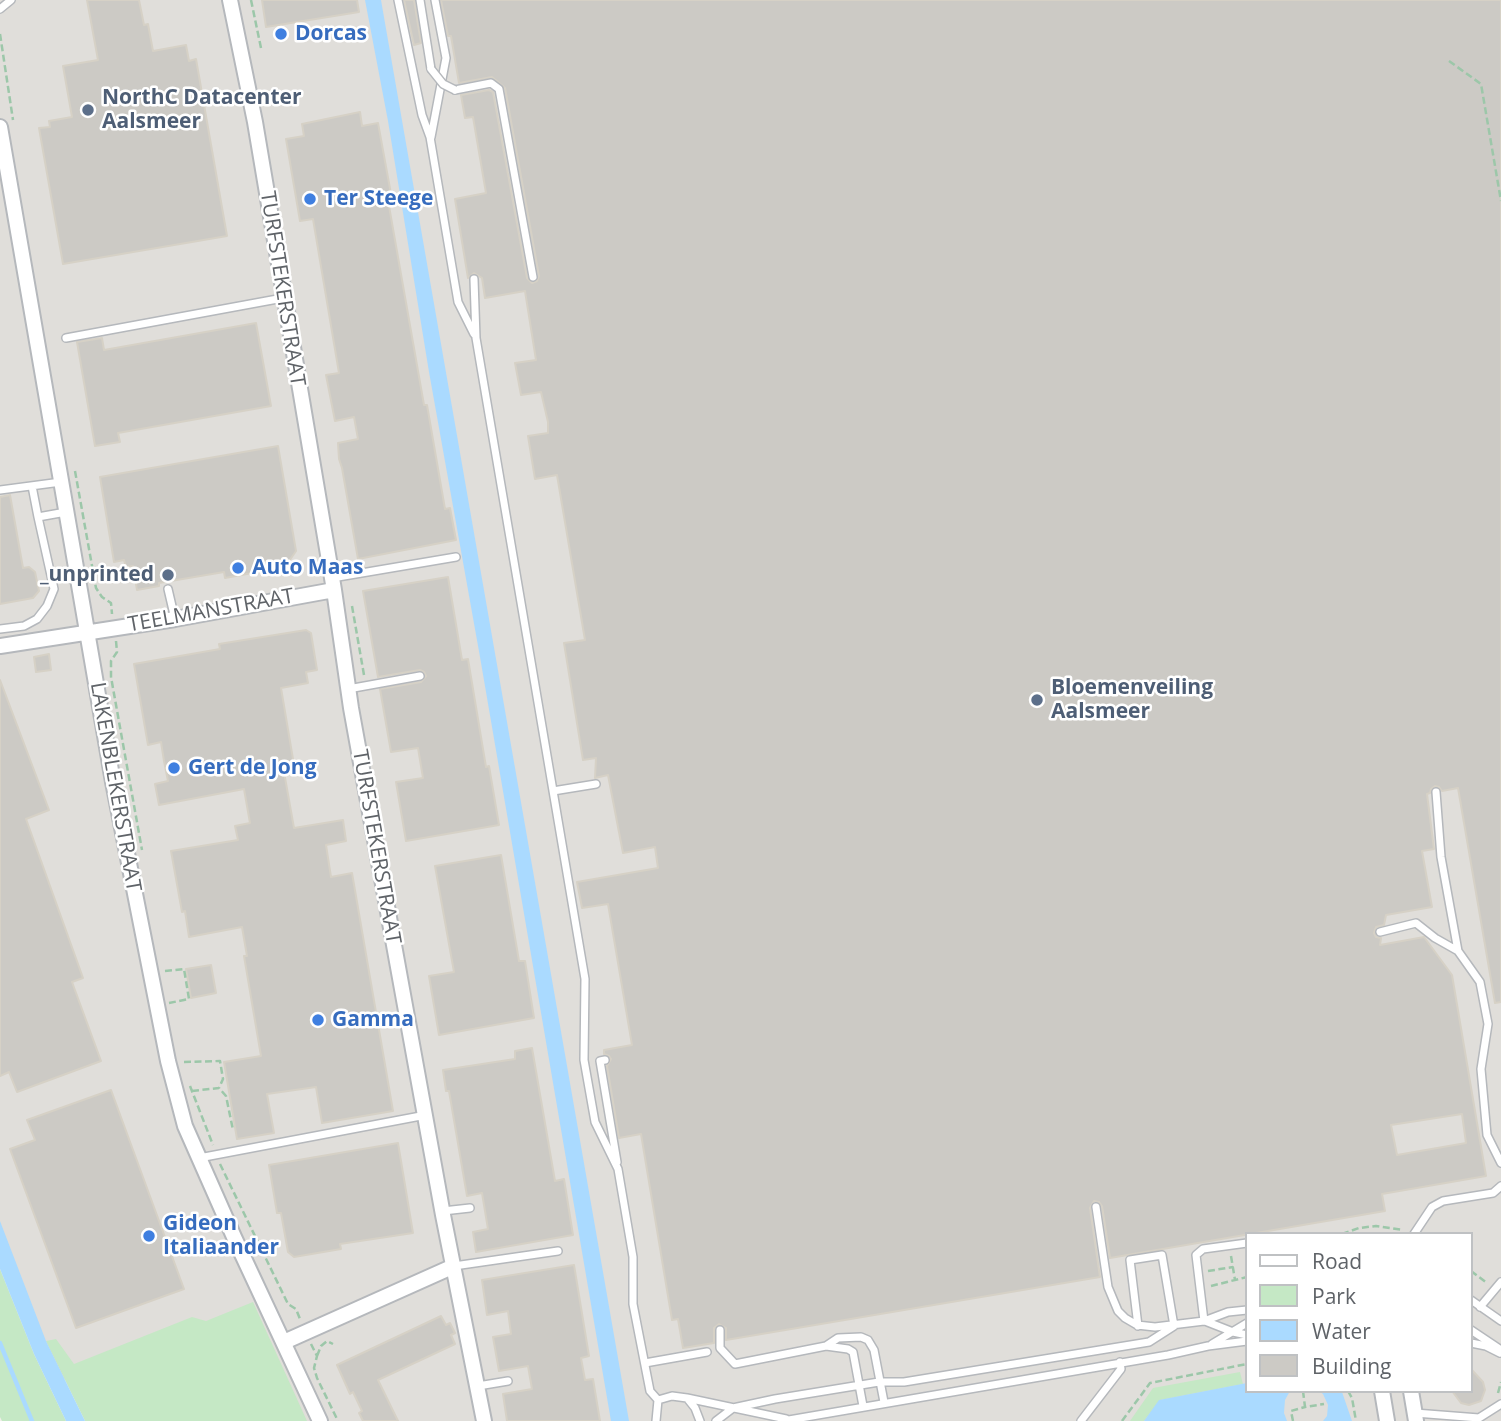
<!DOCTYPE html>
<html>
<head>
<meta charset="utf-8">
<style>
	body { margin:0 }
	#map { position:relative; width:1501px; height:1421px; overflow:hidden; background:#f1efe8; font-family:"Open Sans",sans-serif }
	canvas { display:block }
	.legend { position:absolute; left:1245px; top:1232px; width:228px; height:161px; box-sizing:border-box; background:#fff; border:2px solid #bfc1c3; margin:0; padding:9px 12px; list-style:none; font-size:21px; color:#5f6368 }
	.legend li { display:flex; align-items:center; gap:14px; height:35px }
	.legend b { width:35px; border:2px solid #bfc1c3 }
</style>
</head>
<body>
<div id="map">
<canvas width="1501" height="1421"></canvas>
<ul class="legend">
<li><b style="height:9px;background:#fff"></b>Road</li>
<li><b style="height:19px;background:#c5e8c5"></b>Park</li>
<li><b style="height:19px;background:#aadaff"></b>Water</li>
<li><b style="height:19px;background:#cccac5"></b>Building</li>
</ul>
</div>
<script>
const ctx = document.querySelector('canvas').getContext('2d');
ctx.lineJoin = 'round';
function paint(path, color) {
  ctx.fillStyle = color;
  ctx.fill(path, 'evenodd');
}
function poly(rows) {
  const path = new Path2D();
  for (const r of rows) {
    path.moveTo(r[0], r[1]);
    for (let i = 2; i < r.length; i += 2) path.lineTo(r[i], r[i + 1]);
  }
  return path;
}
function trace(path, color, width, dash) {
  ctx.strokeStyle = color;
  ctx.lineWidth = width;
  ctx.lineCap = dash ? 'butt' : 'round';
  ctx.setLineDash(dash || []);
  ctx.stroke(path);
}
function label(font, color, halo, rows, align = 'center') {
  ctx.font = font + ' "Open Sans",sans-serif';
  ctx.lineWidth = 5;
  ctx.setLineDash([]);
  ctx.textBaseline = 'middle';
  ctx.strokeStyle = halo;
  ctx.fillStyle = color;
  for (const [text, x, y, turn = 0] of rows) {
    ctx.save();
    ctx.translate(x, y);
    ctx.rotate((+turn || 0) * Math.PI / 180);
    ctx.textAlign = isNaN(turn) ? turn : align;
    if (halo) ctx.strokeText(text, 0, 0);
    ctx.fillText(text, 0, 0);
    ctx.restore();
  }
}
paint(poly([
	[0,0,1501,0,1501,1421,273,1421,246,1323,57,1382,0,1227],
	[1247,1234,1471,1234,1471,1391,1247,1391]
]), '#e0deda');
paint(poly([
	[0,1269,34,1354,66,1421,2,1421,0,1417],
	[253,1302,307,1421,85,1421,46,1341,56,1339,74,1364,192,1317,206,1321],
	[1240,1372,1243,1384,1160,1400,1144,1421,1130,1421,1153,1388]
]), '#c5e8c5');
paint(poly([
	[365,0,381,0,629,1421,611,1421,480,657,429,372,388,121],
	[0,1221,46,1341,85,1421,66,1421,34,1354,0,1269],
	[1247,1383,1247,1391,1290,1391,1285,1400,1284,1413,1287,1421,1144,1421,1159,1400],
	[1319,1391,1342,1392,1352,1421,1323,1421,1327,1416,1328,1405,1323,1394]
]), '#aadaff');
trace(poly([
	[0,1343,32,1421]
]), '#aadaff', 4.5);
const building = poly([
	[87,0,139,0,144,25,148,24,153,51,186,45,189,61,196,59,227,236,63,264,39,128,50,127,49,121,72,117,63,66,98,60,87,0],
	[262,0,357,0,359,12,266,27,262,0],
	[404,0,414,0,421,43,414,45,404,0],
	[441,0,1501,0,1501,1002,1495,1003,1458,788,1442,791,1439,787,1435,786,1431,789,1430,793,1427,794,1434,849,1422,851,1432,907,1386,915,1384,925,1376,927,1374,933,1376,937,1381,938,1380,945,1424,937,1452,975,1486,1176,1382,1194,1385,1211,1110,1258,1102,1206,1099,1202,1094,1201,1090,1208,1100,1277,726,1340,726,1328,719,1324,714,1328,714,1343,683,1348,678,1319,672,1320,641,1134,619,1138,607,1066,611,1059,609,1056,604,1054,604,1050,632,1045,608,904,582,908,577,882,658,868,655,847,623,853,608,775,595,778,596,758,583,760,564,643,585,640,557,475,535,479,528,436,548,433,548,422,541,392,521,395,515,363,536,360,525,291,485,298,482,278,474,273,468,278,455,199,486,193,473,117,465,118,461,95,489,90,493,92,527,278,532,283,537,281,539,276,505,88,492,77,459,83,451,36,448,36,441,0],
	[1462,1114,1466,1143,1397,1155,1391,1125,1462,1114],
	[360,112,362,126,378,123,393,205,389,206,424,405,427,405,445,509,450,508,456,540,358,559,342,468,339,459,338,443,358,439,354,417,335,421,326,375,339,373,313,219,300,221,286,139,304,136,302,124,360,112],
	[256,323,271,406,118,433,120,442,95,446,77,342,102,338,104,350,256,323],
	[278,446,296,551,285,567,225,578,224,572,159,583,159,586,137,590,133,566,126,567,124,560,114,562,100,477,278,446],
	[10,495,23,568,29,567,35,572,39,591,33,598,0,604,0,497,10,495],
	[448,577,462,660,468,659,486,767,489,766,499,825,406,841,396,782,423,778,418,748,391,752,380,689,421,682,426,676,424,672,420,670,378,677,363,591,448,577],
	[306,630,311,633,317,670,306,672,308,683,281,688,295,771,284,772,294,828,343,820,346,841,326,845,331,877,352,873,393,1111,322,1123,316,1087,267,1094,274,1133,237,1139,224,1062,261,1056,244,956,247,956,242,927,189,937,185,911,182,912,171,851,238,840,235,826,250,823,244,789,159,805,155,784,168,781,164,761,161,742,148,745,134,664,220,649,219,644,306,630],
	[49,654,51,670,36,672,34,657,49,654],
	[0,680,49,810,26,819,83,978,72,982,101,1061,17,1092,9,1072,0,1076,0,680],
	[501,855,519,961,525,961,534,1018,439,1035,429,976,454,972,435,866,501,855],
	[211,965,216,993,191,998,186,969,211,965],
	[532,1048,555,1181,564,1179,573,1235,476,1252,473,1232,488,1229,482,1193,467,1196,449,1091,446,1091,443,1070,515,1059,515,1051,532,1048],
	[111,1090,184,1289,76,1328,10,1149,35,1140,27,1120,111,1090],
	[398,1143,413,1233,340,1244,341,1249,294,1257,288,1252,281,1213,277,1213,269,1165,398,1143],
	[574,1265,589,1356,581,1358,585,1380,593,1379,600,1421,507,1421,503,1394,532,1389,528,1366,499,1371,493,1337,511,1334,508,1311,487,1315,482,1280,574,1265],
	[441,1316,446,1325,450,1323,455,1333,451,1335,455,1344,378,1380,398,1421,363,1421,359,1413,362,1411,353,1392,350,1394,337,1365,441,1316],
	[1471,1369,1483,1382,1485,1390,1481,1401,1469,1405,1461,1403,1452,1391,1471,1391,1471,1369]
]);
paint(building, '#cccac5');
trace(building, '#d6d1c6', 2);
const lane = poly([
	[398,0,422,115,430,137,458,302,474,334],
	[420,0,431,69],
	[0,9,11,0],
	[455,90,491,83,499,89,533,277],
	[431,137,446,58,435,0],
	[474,279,476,338,585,979,584,1060,595,1122,618,1169,633,1257,633,1304,650,1391,658,1400],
	[66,338,283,298],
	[32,486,38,517],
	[0,490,61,482],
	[332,578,456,557],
	[168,589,175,619],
	[0,629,24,626,37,619,47,606,54,589,38,517,66,512],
	[348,689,420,676],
	[553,791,596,784],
	[1436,792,1441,857,1458,951],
	[1380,932,1416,923,1435,938,1458,951,1480,982,1488,1024,1481,1069,1487,1135,1501,1163],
	[605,1060,600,1061,617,1162],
	[199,1158,426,1115],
	[1096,1207,1108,1287,1118,1311,1125,1318,1137,1325,1155,1327,1204,1321,1228,1312,1247,1310],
	[443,1211,470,1208],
	[1414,1234,1432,1207,1443,1201,1493,1193,1501,1186],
	[454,1266,558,1251],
	[1471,1300,1501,1321],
	[1480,1307,1501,1282],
	[1204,1321,1196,1255,1203,1249,1247,1243],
	[1205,1321,1233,1332,1247,1335],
	[1138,1326,1130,1260,1162,1255,1174,1326],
	[720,1330,720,1348,735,1364,826,1346,838,1338,861,1337,868,1340,874,1350,884,1402],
	[1471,1330,1501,1350],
	[1471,1343,1486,1346,1500,1353],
	[1212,1344,1247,1323],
	[826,1346,848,1349,853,1352,863,1406],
	[645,1363,707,1352],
	[478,1386,508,1381],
	[687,1398,786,1419],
	[658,1400,672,1396,687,1398,695,1408,700,1421],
	[1415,1413,1479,1418,1501,1404],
	[656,1421,658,1400],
	[716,1421,733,1408,775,1399,879,1382,904,1382,1149,1342,1174,1326],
	[783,1421,1168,1355,1208,1346,1247,1341],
	[1081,1421,1121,1369,1120,1362]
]);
const street = poly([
	[230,0,255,122,334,590,351,708,443,1215,484,1421],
	[0,127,113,782,168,1061,185,1126,234,1237,320,1421],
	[0,646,175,619,334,590],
	[284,1342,454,1266],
	[1382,1391,1387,1421],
	[1411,1391,1416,1421]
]);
trace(lane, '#b5b8bc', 10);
trace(street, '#b5b8bc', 18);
trace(poly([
	[251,0,261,48],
	[0,34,13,120],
	[1449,61,1481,84,1501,201],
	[75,471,96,588,102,597,111,603,112,614],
	[352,606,364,675],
	[116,641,117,652,111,661,111,677,142,850],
	[165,971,184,969,189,999,169,1003],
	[184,1062,220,1061,223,1079,219,1088],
	[190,1086,213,1145],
	[192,1091,219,1088,226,1096,233,1130],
	[220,1164,288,1304,296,1309,300,1319],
	[1342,1234,1359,1228,1376,1226,1403,1230],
	[1231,1256,1235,1280],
	[1208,1271,1233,1267],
	[1471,1271,1487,1283],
	[1211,1286,1247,1277],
	[311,1344,317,1356,314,1368,317,1378,338,1421],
	[317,1356,321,1346,327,1341,333,1344],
	[1303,1391,1305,1407,1324,1404],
	[1348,1391,1352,1398,1356,1421],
	[1498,1393,1501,1382],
	[1122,1421,1150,1383,1247,1364],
	[1293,1421,1291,1411,1305,1407]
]), '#9cc7a9', 2.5, [7, 3.5]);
trace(lane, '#fff', 7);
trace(street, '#fff', 14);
const laneBridge = poly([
	[431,69,443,84,455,90]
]);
trace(laneBridge, '#b5b8bc', 10, []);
trace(laneBridge, '#fff', 7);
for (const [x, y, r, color] of [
	[281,34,7,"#3f7fe0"],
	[88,110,7,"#5c6f8a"],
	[310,199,7,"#3f7fe0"],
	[238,568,7,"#3f7fe0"],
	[168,575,7,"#5c6f8a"],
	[1037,700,7,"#5c6f8a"],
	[174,768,7,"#3f7fe0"],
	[318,1020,7,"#3f7fe0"],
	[149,1236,7,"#3f7fe0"]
]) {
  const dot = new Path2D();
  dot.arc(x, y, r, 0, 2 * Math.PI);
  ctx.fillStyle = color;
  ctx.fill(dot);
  trace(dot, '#fff', 2.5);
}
label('bold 21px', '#366cbe', '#fff', [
	["Dorcas",295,34],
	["Ter Steege",324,199],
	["Auto Maas",252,568],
	["Gert de Jong",188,768],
	["Gamma",332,1020],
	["Gideon",163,1224],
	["Italiaander",163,1248]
], 'left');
label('bold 21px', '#4e5e75', '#fff', [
	["NorthC Datacenter",102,98],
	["Aalsmeer",102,122],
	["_unprinted",154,575,"right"],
	["Bloemenveiling",1051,688],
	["Aalsmeer",1051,712]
], 'left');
label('21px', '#5f6368', '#fff', [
	["TURFSTEKERSTRAAT",282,289,81],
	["TEELMANSTRAAT",211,611,-10],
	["LAKENBLEKERSTRAAT",115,787,80],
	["TURFSTEKERSTRAAT",376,847,80]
]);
</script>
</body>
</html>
